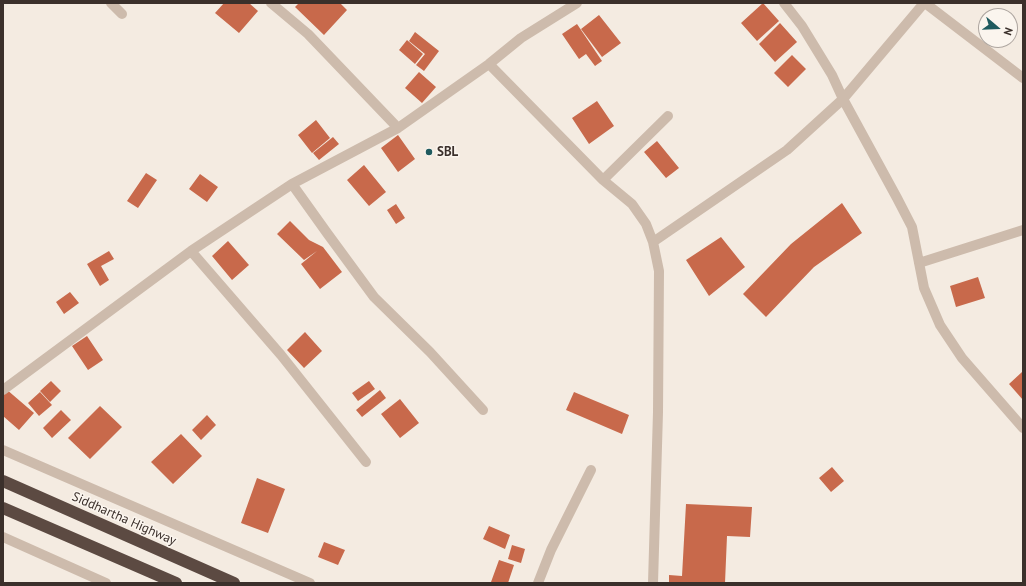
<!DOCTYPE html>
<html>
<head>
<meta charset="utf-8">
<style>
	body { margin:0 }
	#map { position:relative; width:1026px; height:586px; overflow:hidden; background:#f4ebe1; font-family:"PT Sans",sans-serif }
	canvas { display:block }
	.frame { position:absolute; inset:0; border:4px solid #3b302b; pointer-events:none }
	.north { position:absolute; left:978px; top:8px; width:40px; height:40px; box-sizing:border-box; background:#fbf5ee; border:1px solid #aea6a0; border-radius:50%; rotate:109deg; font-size:11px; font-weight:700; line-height:16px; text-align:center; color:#3b302b }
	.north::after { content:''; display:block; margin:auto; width:14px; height:18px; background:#1f5a5e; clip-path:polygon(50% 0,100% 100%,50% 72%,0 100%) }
</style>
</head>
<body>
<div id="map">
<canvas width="1026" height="586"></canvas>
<div class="frame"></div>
<div class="north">N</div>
</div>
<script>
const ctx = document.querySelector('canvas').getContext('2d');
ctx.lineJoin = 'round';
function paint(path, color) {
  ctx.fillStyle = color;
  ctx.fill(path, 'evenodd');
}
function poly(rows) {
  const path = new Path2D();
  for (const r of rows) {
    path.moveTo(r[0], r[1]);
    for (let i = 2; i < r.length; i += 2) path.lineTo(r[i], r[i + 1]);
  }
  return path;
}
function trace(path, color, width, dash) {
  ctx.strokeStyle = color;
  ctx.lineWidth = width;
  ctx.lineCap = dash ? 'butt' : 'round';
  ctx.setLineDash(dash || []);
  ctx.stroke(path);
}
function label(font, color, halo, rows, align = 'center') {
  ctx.font = font + ' "PT Sans",sans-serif';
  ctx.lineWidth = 3;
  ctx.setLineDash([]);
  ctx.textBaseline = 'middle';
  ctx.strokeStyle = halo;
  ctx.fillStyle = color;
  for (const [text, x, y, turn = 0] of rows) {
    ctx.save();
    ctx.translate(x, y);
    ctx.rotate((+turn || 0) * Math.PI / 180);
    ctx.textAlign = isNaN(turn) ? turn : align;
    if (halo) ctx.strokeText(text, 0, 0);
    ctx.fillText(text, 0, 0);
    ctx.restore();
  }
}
paint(poly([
	[224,3,249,3,258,11,239,33,215,13],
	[299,3,340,3,347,10,324,35,295,7],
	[763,3,779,21,757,41,741,23],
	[599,15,621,43,602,57,581,29],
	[780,23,797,42,775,62,759,44],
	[577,24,602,61,595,66,586,54,579,59,562,34],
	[415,32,439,51,424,71,416,65,425,54,409,41],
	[407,40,423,54,415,64,399,50],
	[792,55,806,69,788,87,774,73],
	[419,72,436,87,422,103,405,88],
	[597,101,614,126,589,144,572,118],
	[316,120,330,138,312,153,298,135],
	[398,135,415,159,398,172,381,148],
	[333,137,339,144,319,160,313,153],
	[657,141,679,168,666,178,644,152],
	[364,165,386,192,369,206,347,180],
	[146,173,157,180,138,208,127,201],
	[200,174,218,187,207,202,189,189],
	[842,203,862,233,814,267,766,317,743,294,791,244],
	[396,204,405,218,396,224,387,210],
	[290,221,309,240,323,247,342,272,320,289,301,264,317,251,304,260,277,234],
	[721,237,745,267,709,296,686,260],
	[228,241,249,265,232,280,212,256],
	[109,251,114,259,101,266,109,280,100,286,87,264],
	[978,277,985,298,956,307,950,286],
	[70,292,79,303,64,314,56,302],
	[305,332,322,351,304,368,287,350],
	[87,336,103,360,88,370,72,346],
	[1022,372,1023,373,1023,400,1009,384],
	[51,381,61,391,50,402,40,391],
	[369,381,375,389,358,401,352,393],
	[6,389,34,413,19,430,3,416,3,392],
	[380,390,386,398,362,417,356,410],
	[40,392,52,405,39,416,28,403],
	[574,392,629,415,622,434,566,410],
	[400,399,419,423,400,438,381,414],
	[100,406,122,427,90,459,68,438],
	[61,410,71,420,52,438,43,428],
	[207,415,216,425,201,440,192,430],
	[181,434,202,456,173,484,151,462],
	[832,467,844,481,831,492,819,478],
	[257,478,285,489,268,533,241,523],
	[686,504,752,507,750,537,727,536,725,583,669,583,669,575,682,576],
	[489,526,510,535,505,549,483,539],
	[324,542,345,550,338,565,318,557],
	[512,545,525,549,521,563,508,559],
	[499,560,514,565,508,583,493,583,491,582]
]), '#c8694b');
trace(poly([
	[111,3,122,14],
	[271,3,308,34,398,128],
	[784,3,802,26,832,75,843,99,897,198,912,227,924,288,940,325,962,358,1023,428],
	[925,3,1023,78],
	[489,64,603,180,632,204,646,224,653,242,659,271,658,412,653,583],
	[603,180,668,116],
	[292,184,327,233,374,297,430,352,483,410],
	[653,242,787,150,843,99,924,3],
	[191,251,281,355,366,462],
	[919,263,1023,230],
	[3,390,191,251,292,184,398,128,489,64,521,38,577,3],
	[3,450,310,583],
	[3,537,106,583],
	[538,583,551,550,591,470]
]), '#cdbbac', 10);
trace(poly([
	[3,481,234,583],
	[3,508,176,583]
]), '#5c4a42', 12);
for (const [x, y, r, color] of [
	[429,152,4,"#1f5a5e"]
]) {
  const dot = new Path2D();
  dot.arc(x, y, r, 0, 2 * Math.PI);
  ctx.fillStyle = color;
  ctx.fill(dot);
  trace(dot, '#fbf5ee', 1.5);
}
label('bold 13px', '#3b302b', '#fbf5ee', [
	["SBL",437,152]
], 'left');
label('13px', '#3b302b', '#fbf5ee', [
	["Siddhartha Highway",124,519,24]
]);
</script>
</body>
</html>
